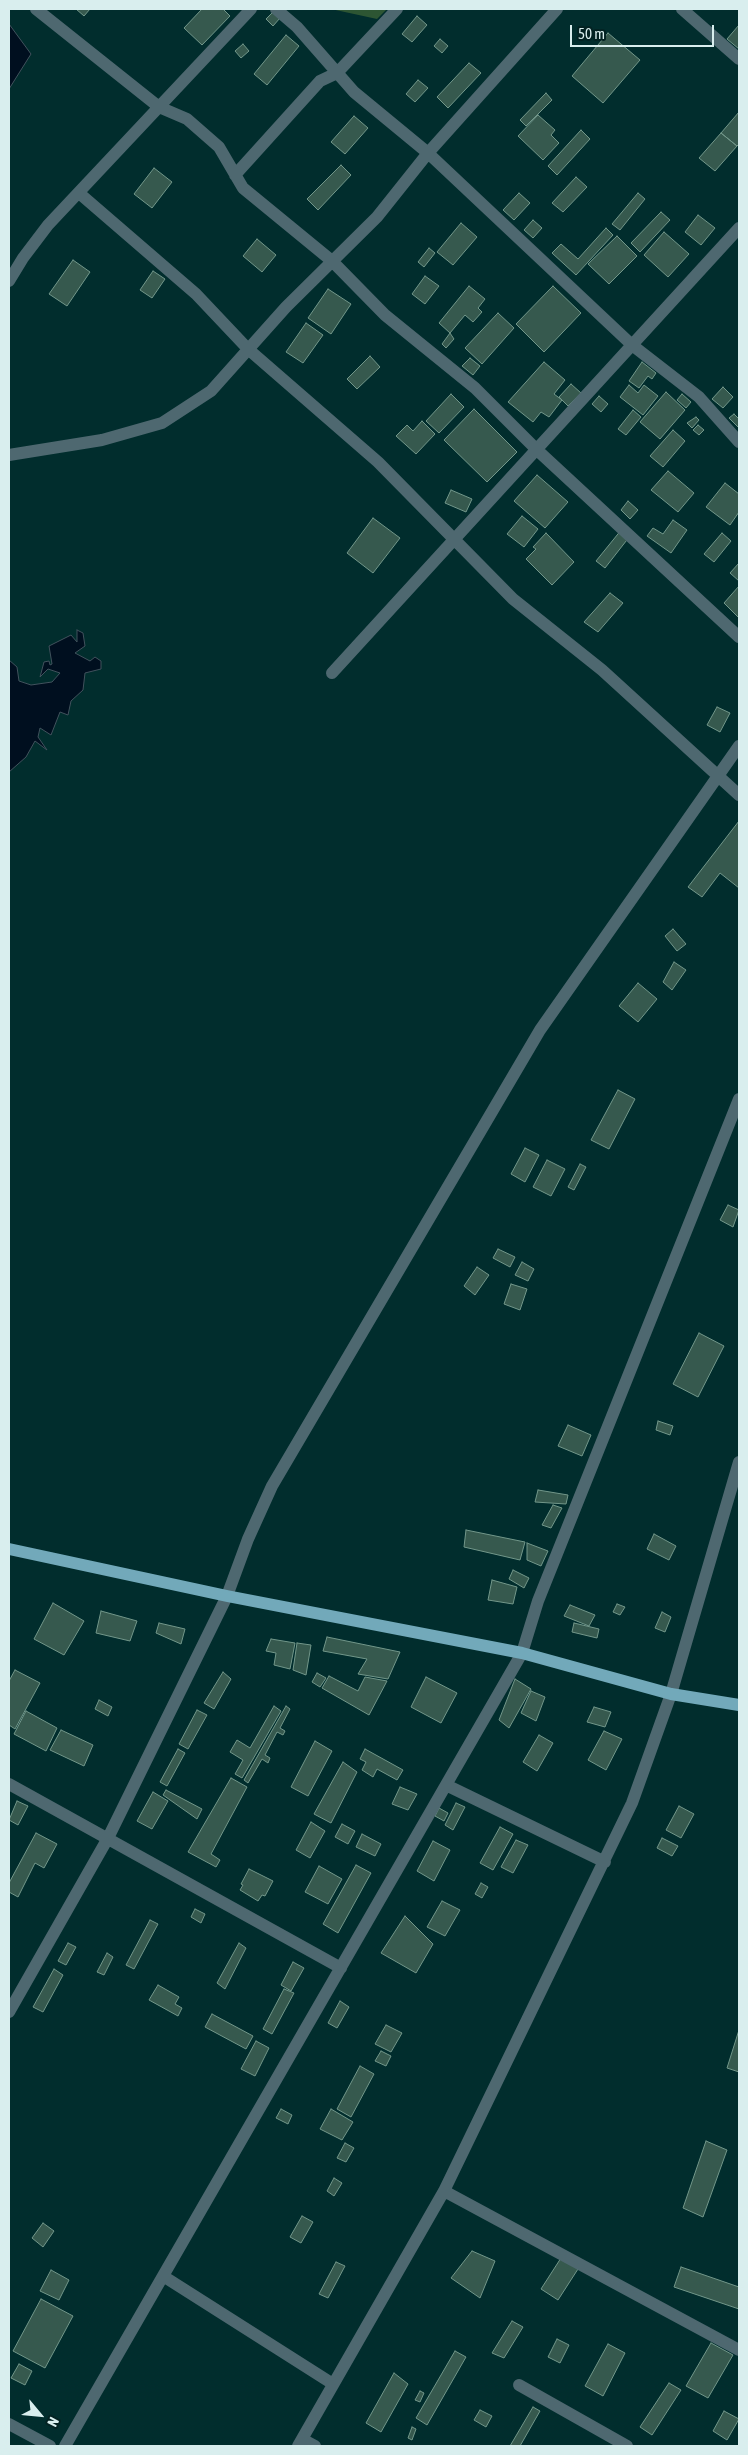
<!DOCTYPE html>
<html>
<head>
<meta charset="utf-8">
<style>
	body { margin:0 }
	#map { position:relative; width:748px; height:2455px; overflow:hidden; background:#012d2d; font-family:"Asap Condensed",sans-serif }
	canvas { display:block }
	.frame { position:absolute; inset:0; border:10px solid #d9eeee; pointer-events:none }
	.north { position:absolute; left:15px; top:2390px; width:50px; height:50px; -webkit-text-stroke:4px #032222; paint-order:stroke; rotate:118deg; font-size:14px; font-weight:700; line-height:20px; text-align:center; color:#d9eeee }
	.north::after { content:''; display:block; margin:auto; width:18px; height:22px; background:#d9eeee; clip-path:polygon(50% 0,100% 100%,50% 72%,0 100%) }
	.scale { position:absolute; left:570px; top:25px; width:144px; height:22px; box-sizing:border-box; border:2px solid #d9eeee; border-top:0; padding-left:6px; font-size:15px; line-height:18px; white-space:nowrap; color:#d9eeee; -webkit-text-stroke:4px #032222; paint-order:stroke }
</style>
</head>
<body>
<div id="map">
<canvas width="748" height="2455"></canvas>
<div class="frame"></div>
<div class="north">N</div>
<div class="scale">50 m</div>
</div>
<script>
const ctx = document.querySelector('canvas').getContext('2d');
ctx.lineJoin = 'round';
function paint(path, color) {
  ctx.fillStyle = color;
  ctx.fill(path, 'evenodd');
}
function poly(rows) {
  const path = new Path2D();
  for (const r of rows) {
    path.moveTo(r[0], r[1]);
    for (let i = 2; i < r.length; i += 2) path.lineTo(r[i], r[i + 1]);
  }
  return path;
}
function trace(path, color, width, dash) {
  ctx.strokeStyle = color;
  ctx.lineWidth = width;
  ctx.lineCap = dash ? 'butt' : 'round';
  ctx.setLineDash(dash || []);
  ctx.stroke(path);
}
paint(poly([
	[331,9,387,9,377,19]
]), '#2d5533');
const water = poly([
	[9,24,31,54,9,89,9,24],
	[77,630,83,633,85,646,75,653,90,661,95,657,101,661,101,669,85,673,83,690,71,701,68,715,60,712,51,735,40,728,38,737,47,750,35,741,26,757,9,772,9,660,17,667,19,681,31,685,52,682,60,673,48,669,40,677,44,662,49,661,50,665,52,664,49,646,71,635,77,642,77,630]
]);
paint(water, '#000f1f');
trace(water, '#41525d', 1);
const building = poly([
	[76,9,90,9,84,16,76,9],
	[202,9,223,9,230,16,202,45,184,28,202,9],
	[273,12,280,18,273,26,266,19,273,12],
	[417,16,427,25,412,42,402,34,417,16],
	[739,25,739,49,727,39,739,25],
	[608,33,640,60,603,103,572,76,608,33],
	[286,35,299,46,267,85,254,74,286,35],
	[440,39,448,46,442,53,434,46,440,39],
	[243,44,249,51,241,58,235,51,243,44],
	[469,63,481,73,448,108,437,97,469,63],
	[418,80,428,88,415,102,406,94,418,80],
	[546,93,552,100,526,126,520,120,546,93],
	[739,112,739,144,737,146,721,133,739,112],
	[538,115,555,130,551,135,559,143,543,160,518,136,538,115],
	[354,116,368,128,345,154,331,142,354,116],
	[581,130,590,139,557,175,548,166,581,130],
	[721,133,737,146,715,171,699,158,721,133],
	[341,165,351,175,318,210,307,199,341,165],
	[154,168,172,182,152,208,134,194,154,168],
	[576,177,587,187,563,212,552,203,576,177],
	[519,193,530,203,514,220,503,210,519,193],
	[638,193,645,199,620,230,612,224,638,193],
	[661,212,670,220,640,252,631,243,661,212],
	[698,215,715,228,701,245,685,232,698,215],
	[533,220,542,228,533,238,524,230,533,220],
	[461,223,477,237,453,265,437,252,461,223],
	[606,228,613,235,576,275,552,253,561,244,578,259,606,228],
	[664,232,689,254,668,277,644,255,664,232],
	[617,236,637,256,609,284,588,264,617,236],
	[257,239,276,255,262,272,243,256,257,239],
	[429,248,435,253,424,267,418,262,429,248],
	[73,260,90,272,67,306,49,294,73,260],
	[153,271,165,279,152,298,140,290,153,271],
	[425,276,439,286,425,304,412,294,425,276],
	[469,286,485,299,478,308,482,312,473,322,465,315,450,333,439,323,469,286],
	[553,286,581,313,544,352,516,324,553,286],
	[328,289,351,304,331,334,308,318,328,289],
	[498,313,514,328,482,364,465,348,498,313],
	[306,323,323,335,303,363,286,352,306,323],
	[450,333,454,339,446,348,442,344,450,333],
	[370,356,380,367,357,389,347,379,370,356],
	[470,358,480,366,473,375,462,366,470,358],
	[544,362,565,380,554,394,562,400,549,417,541,412,533,422,508,402,544,362],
	[642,362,656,373,652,379,648,376,639,388,629,381,642,362],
	[571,384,581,393,568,406,559,397,571,384],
	[629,385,638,393,644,385,658,396,643,415,620,397,629,385],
	[723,387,733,397,723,408,712,399,723,387],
	[666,392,685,410,660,439,640,422,666,392],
	[451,394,464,407,439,433,426,421,451,394],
	[682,394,691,402,686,408,677,400,682,394],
	[599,396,608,404,601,412,592,404,599,396],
	[474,409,517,452,487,482,444,440,474,409],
	[633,410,641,417,626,435,618,429,633,410],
	[734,414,739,419,739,428,729,418,734,414],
	[696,417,699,420,692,428,687,423,696,417],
	[422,421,435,434,416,454,396,436,407,425,413,431,422,421],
	[698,425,704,430,699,435,693,430,698,425],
	[673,430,685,441,663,467,650,456,673,430],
	[668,471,694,493,678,512,651,490,668,471],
	[537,475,568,502,545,528,514,501,537,475],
	[725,483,739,494,739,512,730,525,706,507,725,483],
	[451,490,472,499,466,512,445,503,451,490],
	[628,501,638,510,630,519,621,510,628,501],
	[522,516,538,529,524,547,507,534,522,516],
	[373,518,400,538,373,573,347,553,373,518],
	[673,520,687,530,671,553,647,536,653,528,663,534,673,520],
	[622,529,630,536,605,568,596,561,622,529],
	[546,533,574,562,552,585,526,559,536,549,533,547,546,533],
	[722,533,731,541,714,562,704,554,722,533],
	[739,563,739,581,730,573,739,563],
	[739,586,739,618,724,603,739,586],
	[610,593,623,603,598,632,584,622,610,593],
	[717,707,730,713,720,732,707,725,717,707],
	[739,821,739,888,720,873,702,897,688,887,739,821],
	[673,929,686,944,677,951,665,936,673,929],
	[674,962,686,970,672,990,663,982,674,962],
	[638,983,657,999,638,1022,619,1006,638,983],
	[618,1090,635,1099,609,1149,591,1140,618,1090],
	[525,1148,539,1155,525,1182,511,1174,525,1148],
	[547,1160,565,1169,551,1196,533,1187,547,1160],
	[580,1164,586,1167,574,1190,568,1187,580,1164],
	[728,1205,739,1210,733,1227,720,1220,728,1205],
	[498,1249,515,1257,510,1267,493,1258,498,1249],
	[522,1262,534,1269,528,1281,515,1275,522,1262],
	[477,1267,489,1275,475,1295,464,1286,477,1267],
	[511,1284,527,1289,520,1310,504,1304,511,1284],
	[699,1333,724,1346,698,1397,673,1384,699,1333],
	[658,1421,673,1426,670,1435,656,1430,658,1421],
	[568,1425,591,1435,582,1456,558,1446,568,1425],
	[538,1490,568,1495,566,1504,535,1502,538,1490],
	[553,1505,562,1508,551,1528,542,1525,553,1505],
	[466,1530,525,1542,520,1560,464,1547,466,1530],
	[654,1534,676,1546,669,1560,647,1549,654,1534],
	[527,1543,548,1551,541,1566,527,1560,527,1543],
	[513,1570,529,1578,524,1588,509,1579,513,1570],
	[492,1580,517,1587,513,1604,488,1600,492,1580],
	[53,1603,84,1621,64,1655,34,1639,53,1603],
	[617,1604,625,1607,620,1615,613,1612,617,1604],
	[570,1605,595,1615,589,1626,564,1616,570,1605],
	[101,1611,137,1621,130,1641,96,1633,101,1611],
	[662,1612,671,1617,665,1632,655,1628,662,1612],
	[159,1623,185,1629,181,1644,156,1633,159,1623],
	[574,1623,599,1629,597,1638,572,1632,574,1623],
	[327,1637,400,1652,388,1679,358,1674,367,1659,323,1651,327,1637],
	[271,1639,295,1643,290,1669,274,1665,276,1653,266,1651,271,1639],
	[297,1643,311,1645,306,1675,293,1670,297,1643],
	[15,1670,40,1683,15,1729,9,1725,9,1681,15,1670],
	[223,1672,231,1679,214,1709,204,1703,223,1672],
	[317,1673,326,1678,320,1687,312,1682,317,1673],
	[329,1676,358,1691,365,1677,387,1681,369,1715,322,1688,329,1676],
	[426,1677,457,1693,441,1723,411,1707,426,1677],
	[515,1679,531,1689,509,1728,499,1720,515,1679],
	[531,1691,545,1697,536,1721,521,1713,531,1691],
	[99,1700,112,1707,108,1716,95,1709,99,1700],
	[274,1706,281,1711,242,1778,235,1774,243,1760,230,1752,237,1740,250,1748,274,1706],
	[286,1706,290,1709,280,1728,285,1731,283,1735,277,1732,265,1755,270,1758,268,1763,262,1759,248,1783,244,1780,286,1706],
	[594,1707,611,1712,605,1727,587,1722,594,1707],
	[197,1710,207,1715,188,1749,179,1744,197,1710],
	[26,1711,57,1728,46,1751,14,1734,26,1711],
	[61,1730,93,1745,84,1766,50,1750,61,1730],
	[604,1731,622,1739,606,1770,588,1760,604,1731],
	[539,1735,553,1743,537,1771,523,1762,539,1735],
	[315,1741,332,1751,308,1796,291,1787,315,1741],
	[178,1749,185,1753,167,1786,160,1782,178,1749],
	[365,1749,403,1770,397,1780,377,1769,373,1777,362,1770,366,1762,360,1759,365,1749],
	[343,1762,357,1772,331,1823,314,1814,343,1762],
	[231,1778,247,1787,211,1854,220,1860,216,1867,188,1852,231,1778],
	[400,1787,417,1794,408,1810,392,1804,400,1787],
	[166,1790,202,1809,197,1819,163,1795,166,1790],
	[153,1792,168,1801,152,1829,137,1821,153,1792],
	[17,1801,28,1806,18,1825,9,1820,17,1801],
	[456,1803,465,1807,453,1830,445,1825,456,1803],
	[679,1806,694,1814,681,1838,666,1830,679,1806],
	[439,1808,448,1813,444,1821,435,1816,439,1808],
	[311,1822,325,1831,310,1858,296,1850,311,1822],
	[342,1824,355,1831,348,1844,335,1837,342,1824],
	[500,1827,513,1834,493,1870,480,1863,500,1827],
	[36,1833,57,1844,44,1868,35,1863,18,1897,9,1892,9,1883,36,1833],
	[362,1834,381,1844,375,1856,356,1847,362,1834],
	[662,1838,678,1846,672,1856,657,1848,662,1838],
	[516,1840,528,1845,513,1873,501,1867,516,1840],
	[433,1841,450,1850,434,1881,417,1871,433,1841],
	[356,1865,371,1873,338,1933,323,1924,356,1865],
	[319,1866,342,1879,328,1904,305,1892,319,1866],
	[249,1869,273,1881,265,1896,262,1895,258,1901,240,1890,243,1885,241,1884,249,1869],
	[481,1883,488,1887,482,1898,475,1894,481,1883],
	[442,1901,460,1910,445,1936,427,1927,442,1901],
	[195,1909,205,1914,201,1923,191,1917,195,1909],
	[405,1916,433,1944,416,1973,381,1953,405,1916],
	[150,1920,158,1924,134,1969,126,1965,150,1920],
	[68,1943,76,1947,66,1965,58,1961,68,1943],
	[239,1943,246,1948,225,1989,217,1983,239,1943],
	[107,1953,113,1957,104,1975,97,1972,107,1953],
	[293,1962,304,1968,291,1991,281,1985,293,1962],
	[54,1969,63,1975,43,2012,33,2007,54,1969],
	[158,1985,179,1997,175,2004,182,2008,178,2016,149,2000,158,1985],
	[284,1989,294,1993,272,2034,263,2029,284,1989],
	[340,2001,349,2007,337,2028,328,2023,340,2001],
	[212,2014,253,2036,246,2049,205,2027,212,2014],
	[386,2025,402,2033,391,2052,375,2044,386,2025],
	[739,2030,739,2072,727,2068,739,2030],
	[256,2041,269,2048,255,2076,241,2069,256,2041],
	[381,2051,391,2056,386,2066,375,2061,381,2051],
	[360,2066,374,2074,351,2117,337,2109,360,2066],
	[281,2109,292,2115,288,2124,276,2118,281,2109],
	[331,2109,353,2122,342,2140,320,2129,331,2109],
	[706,2141,727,2150,703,2217,683,2208,706,2141],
	[345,2143,354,2148,346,2162,337,2158,345,2143],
	[334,2178,342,2183,334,2196,327,2191,334,2178],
	[302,2216,313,2222,301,2243,290,2237,302,2216],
	[43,2223,54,2231,43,2247,32,2238,43,2223],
	[472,2251,495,2261,480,2298,451,2278,472,2251],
	[561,2258,578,2269,558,2300,541,2289,561,2258],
	[336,2262,345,2266,328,2298,319,2294,336,2262],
	[681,2267,739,2287,739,2309,674,2287,681,2267],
	[51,2270,69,2280,59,2300,40,2291,51,2270],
	[41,2299,73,2316,45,2368,13,2351,41,2299],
	[512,2321,523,2327,504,2358,492,2353,512,2321],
	[557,2339,569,2345,560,2363,548,2357,557,2339],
	[711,2343,733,2355,708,2398,686,2386,711,2343],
	[608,2344,625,2353,603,2396,585,2386,608,2344],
	[455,2351,466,2357,427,2425,416,2418,455,2351],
	[19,2364,32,2371,25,2385,11,2378,19,2364],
	[394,2373,408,2384,381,2432,366,2423,394,2373],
	[669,2383,681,2390,652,2435,640,2427,669,2383],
	[420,2391,424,2393,420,2402,415,2400,420,2391],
	[533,2407,540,2411,520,2446,510,2446,533,2407],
	[480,2410,492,2416,486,2427,474,2420,480,2410],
	[724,2411,739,2419,727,2440,713,2431,724,2411],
	[412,2427,416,2429,412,2440,408,2438,412,2427]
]);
paint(building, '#36594e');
trace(building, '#72978a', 1);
trace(poly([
	[36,9,159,107,187,119,219,147,243,188,332,261,385,315,475,388,536,449,739,637],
	[276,9,297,27,354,92,428,153,632,345,699,397,739,442],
	[682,9,739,59],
	[235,175,320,81,337,73,397,9],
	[79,193,196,294,248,349,378,462,513,599,602,670,739,795],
	[9,281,23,258,48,225,251,9],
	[9,455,102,440,162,423,211,391,286,307,377,217,428,153,557,9],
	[332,673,739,228],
	[9,1784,341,1968],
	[446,1785,605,1862],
	[9,2012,108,1838,227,1596,248,1539,272,1486,540,1030,739,746],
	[444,2191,739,2350],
	[163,2276,333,2384],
	[519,2385,627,2446],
	[9,2424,50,2446],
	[302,2439,315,2446],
	[65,2446,522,1653,538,1601,739,1099],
	[298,2446,444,2191,632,1803,671,1694,739,1462]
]), '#4e6870', 12);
trace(poly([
	[9,1549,227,1596,522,1653,671,1694,739,1705]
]), '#72a9ba', 12);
</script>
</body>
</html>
